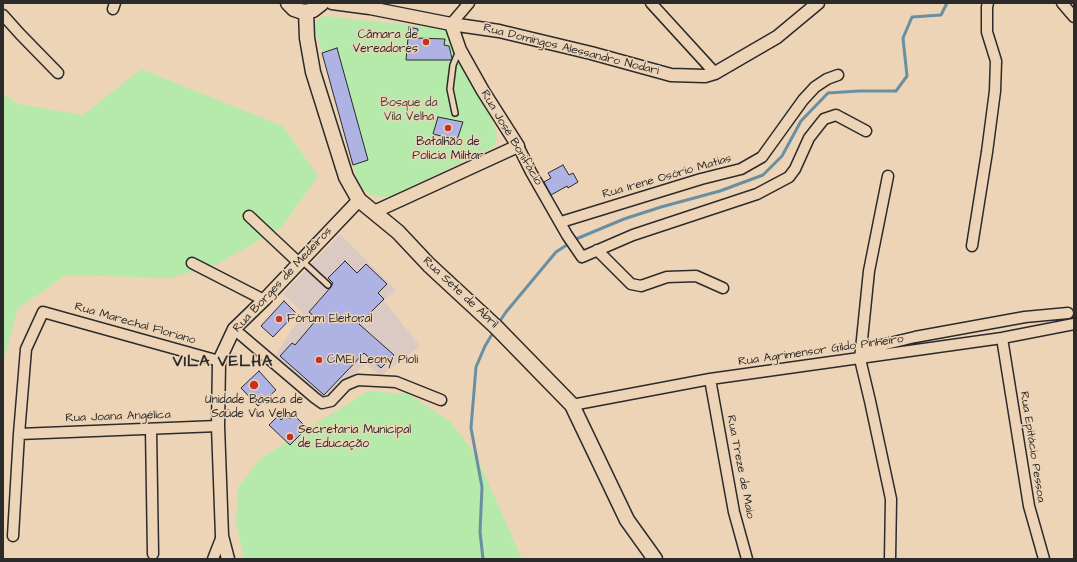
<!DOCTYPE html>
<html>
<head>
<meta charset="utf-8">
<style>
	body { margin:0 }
	#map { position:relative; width:1077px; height:562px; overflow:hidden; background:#eed4b6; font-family:"Architects Daughter",sans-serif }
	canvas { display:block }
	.frame { position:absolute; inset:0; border:4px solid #2b2b2b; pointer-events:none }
</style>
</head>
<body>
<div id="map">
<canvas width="1077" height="562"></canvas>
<div class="frame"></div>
</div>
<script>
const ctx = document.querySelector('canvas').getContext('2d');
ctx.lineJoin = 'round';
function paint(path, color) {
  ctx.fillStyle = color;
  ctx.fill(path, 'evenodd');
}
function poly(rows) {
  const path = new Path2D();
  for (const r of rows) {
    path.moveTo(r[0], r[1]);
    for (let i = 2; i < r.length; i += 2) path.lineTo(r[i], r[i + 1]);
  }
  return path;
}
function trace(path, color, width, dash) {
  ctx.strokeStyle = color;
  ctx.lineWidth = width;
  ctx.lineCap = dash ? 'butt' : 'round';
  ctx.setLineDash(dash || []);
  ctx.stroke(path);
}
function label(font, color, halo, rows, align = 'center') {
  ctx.font = font + ' "Architects Daughter",sans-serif';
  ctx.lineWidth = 3;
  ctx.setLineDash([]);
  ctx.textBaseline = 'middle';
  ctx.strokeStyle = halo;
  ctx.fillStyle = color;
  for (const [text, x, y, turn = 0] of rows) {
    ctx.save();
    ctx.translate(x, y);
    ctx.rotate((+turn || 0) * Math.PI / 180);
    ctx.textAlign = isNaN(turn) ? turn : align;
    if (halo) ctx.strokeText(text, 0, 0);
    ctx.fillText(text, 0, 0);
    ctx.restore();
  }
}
paint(poly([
	[340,234,396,290,384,301,420,346,381,376,365,364,325,402,274,357,303,313,283,294]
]), '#dbcac4');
paint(poly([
	[325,16,446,29,495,127,497,135,495,144,492,148,391,196,378,197,371,195,363,189,358,182,315,29,316,21,321,17],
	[141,69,283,126,318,176,282,227,214,266,170,278,67,275,18,308,3,363,3,94,19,104,83,115],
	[368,391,409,394,451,422,477,457,522,559,244,559,236,521,238,487,261,458]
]), '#b6eaab');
trace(poly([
	[498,324,506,312,556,252,576,239,624,219,661,207,720,191,763,175,782,156,801,121,828,93,859,91,896,91,907,76,903,38,912,17,941,15,947,3],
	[483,559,480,532,482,487,471,428,476,367,485,346,494,331]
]), '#698fa3', 3);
const building = poly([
	[409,27,418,29,417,38,445,39,444,45,449,46,452,58,451,60,406,60,409,27],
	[337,48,368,160,353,165,322,53,337,48],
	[438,117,463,122,457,140,433,134,438,117],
	[563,165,569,175,573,173,578,182,568,188,567,186,551,195,544,182,551,178,548,173,563,165],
	[345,261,357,273,366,264,387,284,378,293,384,299,359,324,394,355,381,368,364,353,324,395,280,356,292,343,295,345,317,319,309,312,331,287,333,283,328,278,345,261],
	[284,301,296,313,273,337,261,326,284,301],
	[259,371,276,390,258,406,241,388,259,371],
	[286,415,290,419,294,415,307,428,290,445,269,425,278,416,281,420,286,415]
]);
paint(building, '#aeb3e4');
trace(building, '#2b2b2b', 1);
const service = poly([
	[455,113,450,89,453,65,459,51],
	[302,261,328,285]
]);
const minor = poly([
	[651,3,715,73],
	[1062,3,1074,17],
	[113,9,115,3],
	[3,15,20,34,58,73],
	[451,24,469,3],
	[518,146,531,172,567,235,582,257,633,235,757,194,789,177,795,169,809,138,824,119,836,115,866,131],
	[888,176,869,271,860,359,870,401,891,499,890,559],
	[249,216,299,263],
	[561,222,701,179,741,169,762,157,803,100,815,87,827,79,838,75],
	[972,246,987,152,995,91,996,61,987,32,987,7,988,3],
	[597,250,631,284,641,286,667,277,696,276,723,288],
	[192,263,264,300],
	[234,329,315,398,322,403,331,401,346,385,358,380,396,382,441,400],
	[1002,338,1029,506,1044,559],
	[861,350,915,337,1025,317,1068,313],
	[710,379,734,512,747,559],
	[572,405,710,379,1002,338,1074,324],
	[151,429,153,554],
	[19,434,218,426],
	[13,536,19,434,26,349,43,312,219,361],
	[213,559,222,536]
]);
const tertiary = poly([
	[332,3,370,8,451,24,499,31,591,53,671,75,705,76,715,73,777,37,818,3],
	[374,212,518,146,483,91,460,50,451,24],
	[228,559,222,536,218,426,219,361,234,329,264,300,359,200]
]);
const secondary = poly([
	[288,3,294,9,300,11,306,12,313,10,322,3],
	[306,12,307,38,313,72,346,177,359,200,398,232,429,265,496,327,572,405,627,520,655,559]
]);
trace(service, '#2b2b2b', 8);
trace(minor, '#2b2b2b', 13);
trace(tertiary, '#2b2b2b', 15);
trace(secondary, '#2b2b2b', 17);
trace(service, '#eed4b6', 5);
trace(minor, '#eed4b6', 10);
trace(tertiary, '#eed4b6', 12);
trace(secondary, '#eed4b6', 14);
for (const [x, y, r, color] of [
	[426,42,4,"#c8321e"],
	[448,128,4,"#c8321e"],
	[279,319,4,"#c8321e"],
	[319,360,4,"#c8321e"],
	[254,385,5,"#c8321e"],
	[290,437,4,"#c8321e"]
]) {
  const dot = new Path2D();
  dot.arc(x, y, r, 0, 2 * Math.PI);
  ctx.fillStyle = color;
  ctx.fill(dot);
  trace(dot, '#eed4b6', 1.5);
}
label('12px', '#2b2b2b', '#eed4b6', [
	["Câmara de",418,35,"right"],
	["Vereadores",418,49,"right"],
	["Batalhão de",448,142,"center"],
	["Polícia Militar",448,156,"center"],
	["Fórum Eleitoral",287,319],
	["CMEI Leony Pioli",327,360],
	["Unidade Básica de",254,400,"center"],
	["Saúde Via Velha",254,414,"center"],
	["Secretaria Municipal",298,430],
	["de Educação",298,444]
], 'left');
label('12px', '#2b2b2b', '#eed4b6', [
	["Rua Domingos Alessandro Nodari",571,50,14],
	["Rua José Bonifácio",511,138,59],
	["Rua Irene Osório Matias",667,177,-16],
	["Rua Borges de Medeiros",283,280,-47],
	["Rua Sete de Abril",460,293,43],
	["Rua Marechal Floriano",135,324,16],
	["Rua Agrimensor Gildo Pinheiro",821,351,-8],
	["Rua Joana Angélica",118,417,-2],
	["Rua Epitácio Pessoa",1032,447,81],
	["Rua Treze de Maio",740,467,79]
]);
label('12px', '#40483e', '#eed4b6', [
	["Bosque da",409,103],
	["Vila Velha",409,117]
]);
ctx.letterSpacing = '1px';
label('bold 16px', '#2b2b2b', '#eed4b6', [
	["VILA VELHA",223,363]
]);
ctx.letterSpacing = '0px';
</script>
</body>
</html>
